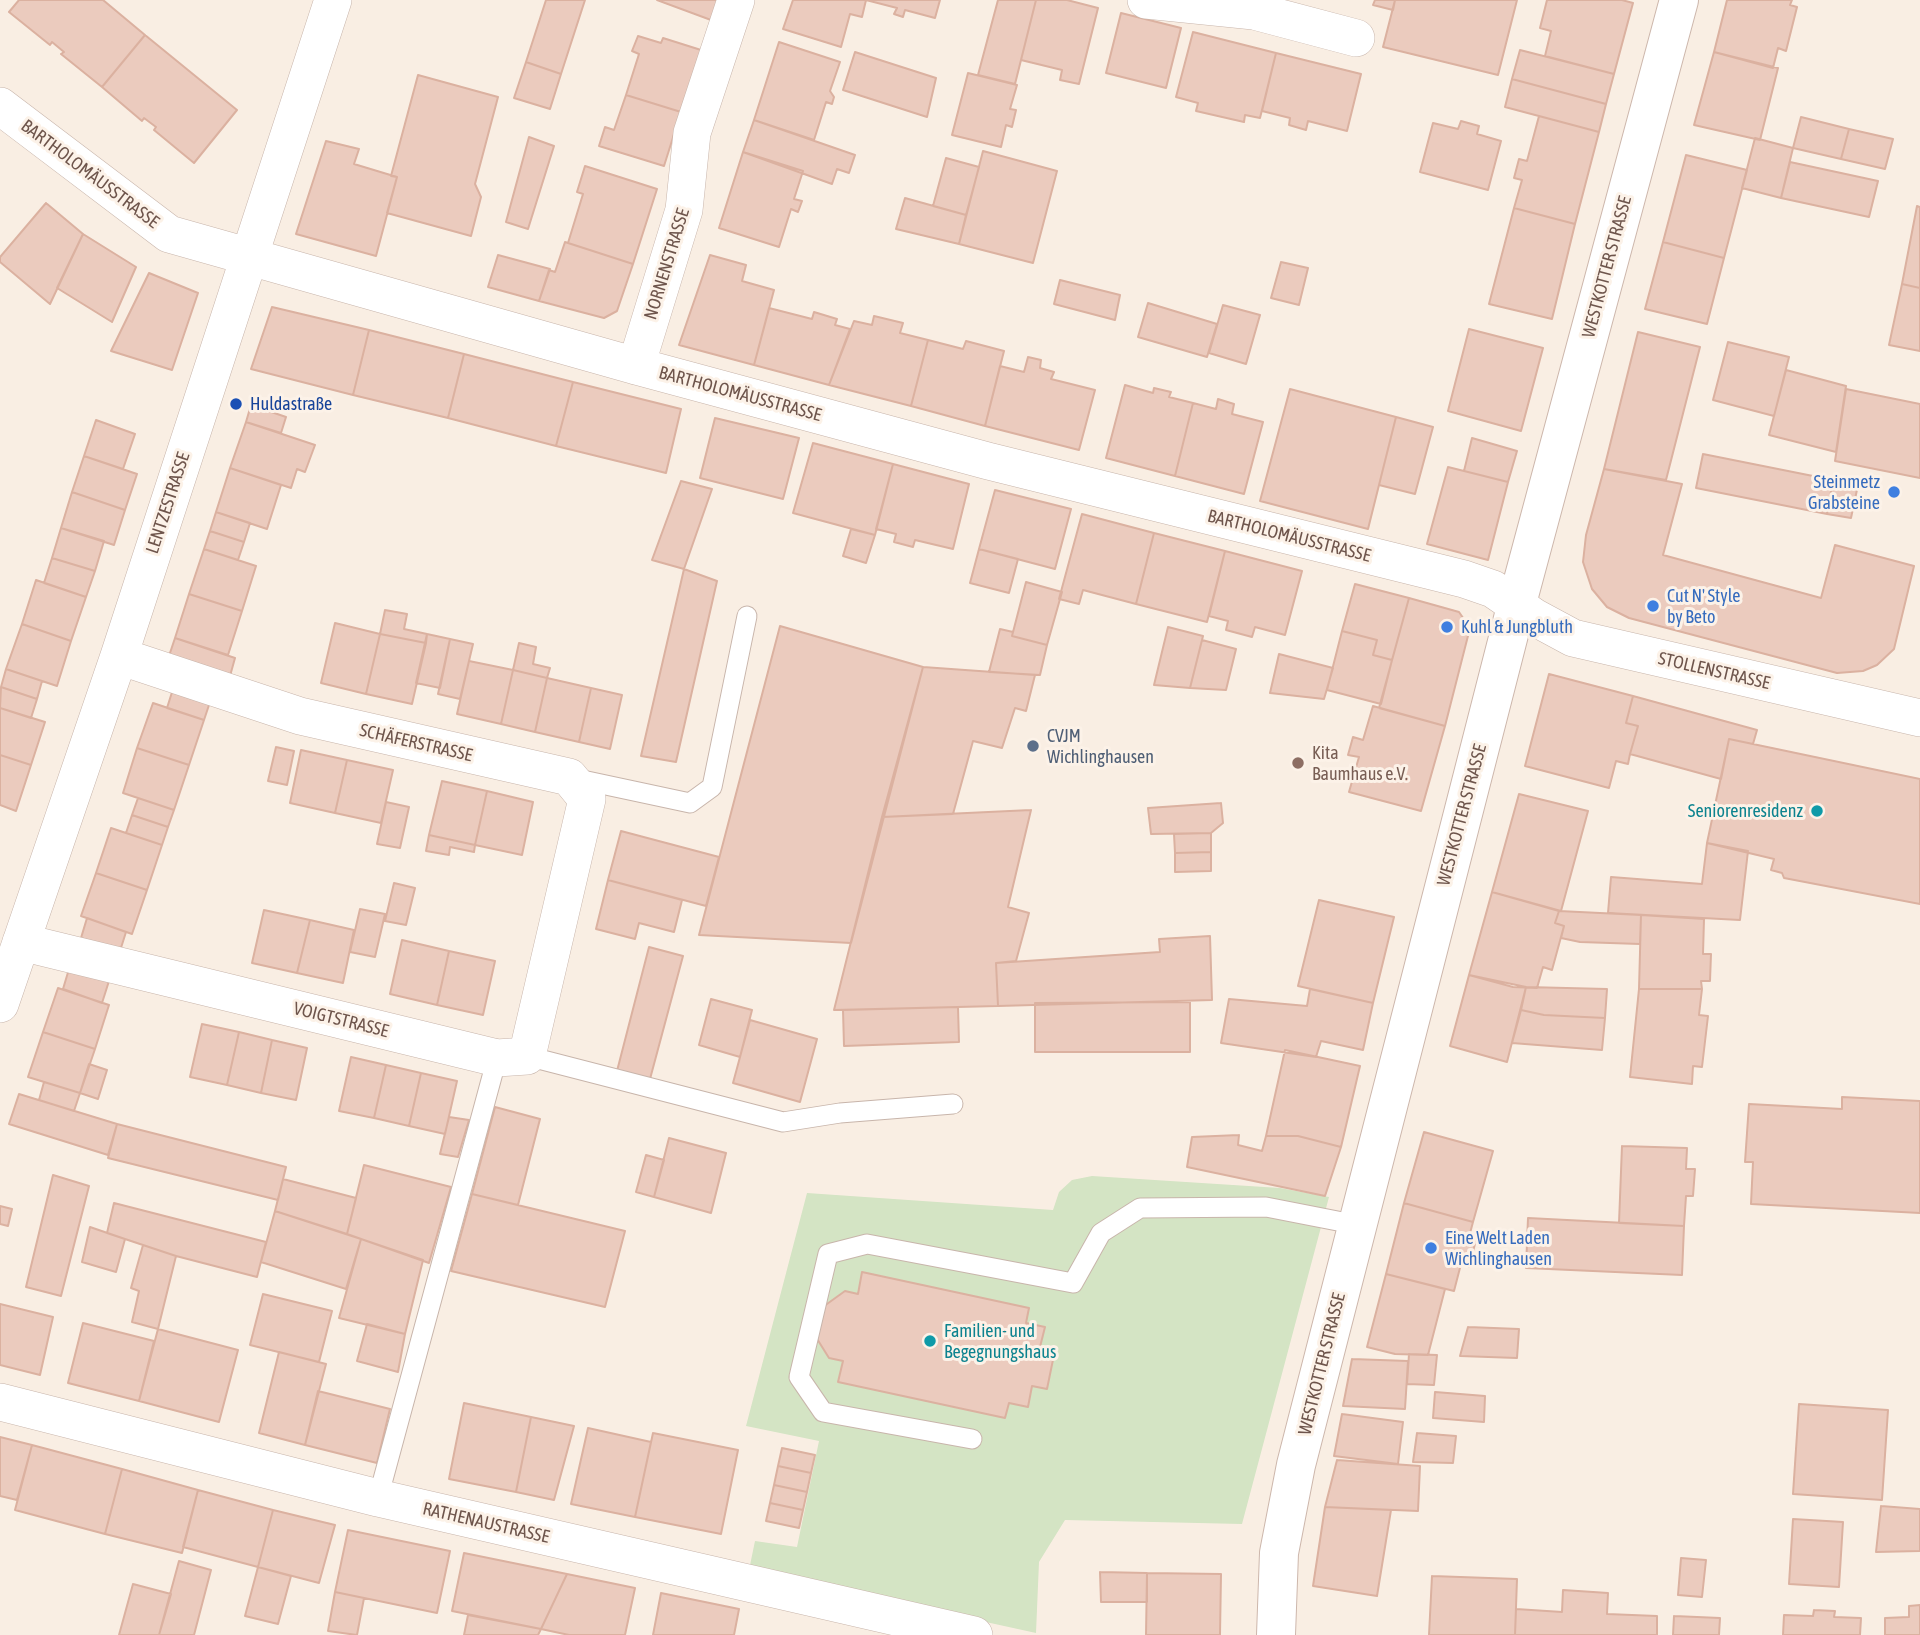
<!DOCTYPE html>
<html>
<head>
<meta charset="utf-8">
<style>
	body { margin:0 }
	canvas { display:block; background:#f9eee3 }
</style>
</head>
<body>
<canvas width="1920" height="1635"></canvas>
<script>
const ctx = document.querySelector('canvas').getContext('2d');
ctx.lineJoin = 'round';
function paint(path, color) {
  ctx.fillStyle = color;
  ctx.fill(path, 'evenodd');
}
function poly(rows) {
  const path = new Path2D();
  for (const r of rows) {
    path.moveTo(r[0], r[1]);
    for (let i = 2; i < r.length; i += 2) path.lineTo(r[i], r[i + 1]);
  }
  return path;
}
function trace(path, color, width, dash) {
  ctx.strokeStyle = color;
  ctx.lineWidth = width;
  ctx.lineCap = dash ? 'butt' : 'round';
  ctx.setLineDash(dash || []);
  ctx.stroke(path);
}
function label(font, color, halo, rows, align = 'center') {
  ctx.font = font + ' "Asap Condensed",sans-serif';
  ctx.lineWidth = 6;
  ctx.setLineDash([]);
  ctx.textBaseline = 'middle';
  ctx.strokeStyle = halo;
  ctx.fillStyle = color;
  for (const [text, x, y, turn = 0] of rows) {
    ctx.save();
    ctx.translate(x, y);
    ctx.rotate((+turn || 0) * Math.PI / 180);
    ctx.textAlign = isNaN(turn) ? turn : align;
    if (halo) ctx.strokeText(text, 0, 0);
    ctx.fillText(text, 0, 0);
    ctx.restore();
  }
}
paint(poly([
	[1092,1176,1280,1188,1329,1197,1242,1524,1065,1520,1039,1562,1036,1633,749,1570,755,1541,797,1547,819,1441,746,1426,807,1193,1053,1210,1059,1192,1072,1180]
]), '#d4e4c4');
const building = poly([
	[19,0,103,0,145,35,102,87,61,54,64,52,52,42,50,45,9,12,19,0],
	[546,0,585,0,561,74,526,62,546,0],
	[657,0,718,0,711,20,657,0],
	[793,0,866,0,862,17,850,14,841,47,783,29,793,0],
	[866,0,940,0,935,18,905,10,903,17,894,14,897,8,866,0],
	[998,0,1036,0,1015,84,978,75,998,0],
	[1036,0,1067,0,1098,8,1079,84,1060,80,1062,70,1021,60,1036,0],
	[1375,0,1395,0,1393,10,1373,5,1375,0],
	[1395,0,1517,0,1498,75,1383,47,1395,0],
	[1547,0,1622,0,1633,3,1614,74,1545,56,1551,31,1540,28,1547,0],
	[1727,0,1792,0,1790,5,1797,7,1786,51,1778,48,1773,68,1714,52,1727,0],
	[1121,13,1181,28,1166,88,1106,73,1121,13],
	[1193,32,1276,53,1260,118,1245,115,1244,122,1196,111,1198,103,1176,97,1193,32],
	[145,35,237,110,194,163,154,130,156,127,144,118,142,121,102,87,145,35],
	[638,36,661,43,663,38,701,50,681,112,626,95,639,54,632,51,638,36],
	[779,42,840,62,830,91,834,97,832,104,826,102,814,140,754,120,779,42],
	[1520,50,1614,74,1606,104,1512,79,1520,50],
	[855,52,936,78,927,117,843,90,855,52],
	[1714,52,1778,68,1760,140,1694,125,1714,52],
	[1276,53,1361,74,1347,131,1308,121,1306,130,1289,125,1290,118,1262,111,1276,53],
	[526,62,561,74,550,109,514,98,526,62],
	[968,73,1017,85,1010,109,1016,110,1012,127,1006,125,1001,147,952,135,968,73],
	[418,75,498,97,475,184,481,197,471,236,387,213,397,177,391,176,418,75],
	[1512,79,1606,104,1599,132,1505,107,1512,79],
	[626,95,681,112,664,166,599,146,605,127,614,130,626,95],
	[1539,116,1599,132,1575,224,1514,208,1522,180,1514,178,1519,159,1527,161,1539,116],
	[1801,117,1849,129,1841,159,1793,148,1801,117],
	[754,120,855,155,849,173,837,169,832,184,743,152,754,120],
	[1461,121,1479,126,1477,134,1501,141,1488,190,1420,172,1433,123,1458,129,1461,121],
	[1849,129,1893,139,1885,169,1841,159,1849,129],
	[529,137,554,146,528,229,506,222,529,137],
	[1755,138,1793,148,1781,198,1742,188,1755,138],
	[326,141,359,149,354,164,397,177,376,256,296,234,326,141],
	[983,151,1057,171,1033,263,959,244,983,151],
	[743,152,803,171,794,199,802,201,798,212,791,209,779,247,719,228,743,152],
	[1686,155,1747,170,1724,258,1663,242,1686,155],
	[946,158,979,167,966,215,933,206,946,158],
	[1790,162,1878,181,1869,217,1781,198,1790,162],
	[585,166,657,189,633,264,568,243,583,194,577,192,585,166],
	[905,198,966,215,959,244,896,229,905,198],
	[46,203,83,234,50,304,0,262,0,257,46,203],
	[1917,206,1920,207,1920,288,1902,284,1917,206],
	[1514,208,1575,224,1552,319,1489,304,1514,208],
	[83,234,136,267,112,322,57,288,83,234],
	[565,242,633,264,617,311,604,318,539,301,549,270,555,272,565,242],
	[1663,242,1724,258,1707,324,1645,309,1663,242],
	[498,255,550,269,539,301,488,287,498,255],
	[710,255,746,265,742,281,774,290,754,365,679,345,710,255],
	[1281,262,1308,268,1299,305,1271,298,1281,262],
	[149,273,198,293,172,370,111,351,149,273],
	[1060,280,1120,295,1115,320,1054,304,1060,280],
	[1902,284,1920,288,1920,351,1889,345,1902,284],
	[1148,303,1217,324,1207,357,1138,337,1148,303],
	[1223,305,1260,315,1246,364,1209,353,1223,305],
	[272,307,369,330,353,395,251,369,272,307],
	[769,308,812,319,814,312,837,319,835,325,850,329,829,385,754,365,769,308],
	[874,316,903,323,900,333,928,340,911,406,829,385,854,321,872,325,874,316],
	[1469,329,1543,348,1521,431,1448,411,1469,329],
	[369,330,464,354,448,418,353,395,369,330],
	[1638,332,1700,347,1666,480,1604,469,1638,332],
	[928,340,963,349,966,341,1004,351,985,426,911,406,928,340],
	[1728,342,1789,357,1774,416,1713,400,1728,342],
	[464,354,573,382,556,446,448,418,464,354],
	[1028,357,1041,360,1040,368,1054,372,1051,379,1095,390,1079,450,985,426,1000,366,1024,372,1028,357],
	[1786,370,1846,386,1836,452,1769,435,1786,370],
	[573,382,681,409,666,473,556,446,573,382],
	[1125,385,1153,393,1154,388,1171,392,1169,397,1193,403,1175,476,1106,458,1125,385],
	[1290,389,1396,417,1368,529,1260,501,1290,389],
	[1846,389,1920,404,1920,478,1835,461,1846,389],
	[1218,399,1234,404,1232,414,1263,422,1244,494,1175,476,1193,403,1216,409,1218,399],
	[251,405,286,417,281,433,246,422,251,405],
	[1396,417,1433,427,1415,494,1379,485,1396,417],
	[715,418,799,438,783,499,700,478,715,418],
	[96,420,135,434,123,469,84,456,96,420],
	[246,422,315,445,305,472,297,469,291,488,230,468,246,422],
	[1472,438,1517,451,1508,482,1464,471,1472,438],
	[813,443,893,464,875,535,793,513,813,443],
	[1703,454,1833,480,1827,514,1696,488,1703,454],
	[84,456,137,474,125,510,72,492,84,456],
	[893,464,969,484,953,549,915,540,913,547,894,542,896,534,876,529,893,464],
	[1448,467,1508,482,1488,560,1427,544,1448,467],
	[230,468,281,485,267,529,216,512,230,468],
	[1604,469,1682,484,1663,555,1821,598,1835,545,1914,566,1894,649,1877,665,1863,671,1837,673,1629,618,1607,607,1592,589,1583,562,1586,535,1604,469],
	[1833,480,1858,485,1851,518,1827,514,1833,480],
	[681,481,712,489,684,569,652,560,681,481],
	[995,490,1071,509,1055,569,979,549,995,490],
	[72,492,125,510,114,545,61,528,72,492],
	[216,512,250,523,244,542,210,531,216,512],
	[1082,514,1154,533,1136,604,1083,590,1079,604,1059,599,1082,514],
	[61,528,104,541,95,571,52,558,61,528],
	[851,529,875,535,866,563,843,556,851,529],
	[210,531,244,542,238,560,204,549,210,531],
	[1154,533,1225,551,1207,622,1136,604,1154,533],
	[204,549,256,566,242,611,189,594,204,549],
	[979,549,1018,559,1009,593,970,583,979,549],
	[1225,551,1302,571,1285,635,1255,627,1252,637,1226,630,1228,621,1209,616,1225,551],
	[52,558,95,571,86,597,44,583,52,558],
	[684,569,717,581,676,762,641,756,684,569],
	[36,580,86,597,71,641,22,624,36,580],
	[1026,582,1062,592,1047,645,1012,636,1026,582],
	[1355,584,1409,598,1392,660,1373,655,1377,640,1342,631,1355,584],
	[189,594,242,611,228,655,175,638,189,594],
	[1409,598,1459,612,1470,628,1445,726,1379,708,1409,598],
	[385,610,407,614,404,629,427,634,426,643,380,634,385,610],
	[335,623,380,634,366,694,321,683,335,623],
	[22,624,71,641,57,686,6,669,22,624],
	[780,626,923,667,851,943,699,935,780,626],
	[1168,627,1203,636,1190,688,1154,685,1168,627],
	[1000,629,1013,632,1012,636,1047,645,1040,675,989,672,1000,629],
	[1342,631,1377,640,1373,655,1392,660,1381,704,1327,690,1342,631],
	[380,634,426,643,412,704,366,694,380,634],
	[427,634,450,639,440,688,416,683,427,634],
	[175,638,235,658,230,676,169,656,175,638],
	[450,639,473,644,460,699,438,694,450,639],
	[1202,640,1236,649,1226,690,1190,688,1202,640],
	[519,643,536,647,533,664,550,668,547,678,513,670,519,643],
	[1279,654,1333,668,1324,699,1270,693,1279,654],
	[469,661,513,670,501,724,457,714,469,661],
	[923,667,1035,675,1026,711,1015,708,1002,748,973,741,953,814,882,817,923,667],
	[6,669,42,681,37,699,1,687,6,669],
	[513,670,547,678,535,732,501,724,513,670],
	[1549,674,1633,696,1626,723,1638,726,1630,754,1628,764,1616,761,1609,788,1525,766,1549,674],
	[547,678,591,688,579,742,535,732,547,678],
	[1,687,37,699,31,718,0,708,1,687],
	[591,688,622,695,610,749,579,742,591,688],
	[173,689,210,702,204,720,167,708,173,689],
	[1633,696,1757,730,1753,744,1729,739,1721,779,1630,754,1638,726,1626,723,1633,696],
	[153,703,204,720,189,765,137,748,153,703],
	[1373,706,1445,726,1421,811,1349,792,1359,757,1348,755,1353,737,1363,740,1373,706],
	[0,708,45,722,31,765,0,755,0,708],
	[1729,739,1920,779,1920,904,1784,878,1782,873,1771,870,1774,859,1707,843,1729,739],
	[276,747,294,751,287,785,268,781,276,747],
	[137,748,189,765,174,810,123,793,137,748],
	[301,750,347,760,335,813,290,803,301,750],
	[0,755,31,765,16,811,0,805,0,755],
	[347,760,393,770,381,823,335,813,347,760],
	[442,781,487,791,475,845,429,835,442,781],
	[487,791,533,802,522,855,475,845,487,791],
	[1519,794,1588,811,1561,911,1492,892,1519,794],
	[138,798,174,810,168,827,132,815,138,798],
	[386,802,409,807,400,848,377,844,386,802],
	[1221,803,1223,823,1211,833,1151,834,1148,808,1221,803],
	[1031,810,1008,907,1029,913,1016,961,996,963,998,1006,834,1010,882,817,1031,810],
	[132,815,168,827,162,845,126,833,132,815],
	[111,828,162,845,147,890,96,873,111,828],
	[621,831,719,857,706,906,608,880,621,831],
	[1211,833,1211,852,1175,853,1174,834,1211,833],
	[429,835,475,845,474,852,450,847,449,855,426,851,429,835],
	[1707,843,1748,851,1740,920,1608,913,1611,877,1702,884,1707,843],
	[1211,852,1211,871,1175,872,1175,853,1211,852],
	[96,873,147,890,132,934,81,916,96,873],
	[608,880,682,900,674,932,639,923,635,939,596,929,608,880],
	[394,883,415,888,406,925,385,921,394,883],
	[1492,892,1559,911,1555,923,1564,926,1552,970,1543,967,1537,988,1513,987,1469,975,1492,892],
	[1319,900,1394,917,1373,1003,1298,986,1319,900],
	[360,909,385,914,375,957,350,952,360,909],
	[264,910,310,920,297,973,252,963,264,910],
	[1559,911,1641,915,1640,944,1580,942,1561,938,1564,926,1555,923,1559,911],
	[1641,915,1704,919,1703,954,1711,954,1710,981,1701,981,1702,989,1639,989,1641,915],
	[87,918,126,932,120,951,81,938,87,918],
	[310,920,354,930,343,983,297,973,310,920],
	[1210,936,1212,1000,998,1006,996,963,1160,952,1159,939,1210,936],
	[402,940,449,951,437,1005,390,994,402,940],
	[649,947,683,956,650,1079,617,1071,649,947],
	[449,951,495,961,483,1015,437,1005,449,951],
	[69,969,109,981,102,1003,63,989,69,969],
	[1469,975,1526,987,1507,1062,1450,1046,1469,975],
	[1526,987,1607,989,1605,1018,1544,1015,1521,1010,1526,987],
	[58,988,109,1005,95,1049,43,1032,58,988],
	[1310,989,1373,1003,1363,1050,1321,1041,1316,1057,1221,1043,1229,999,1307,1006,1310,989],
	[1639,989,1702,989,1699,1015,1708,1016,1702,1067,1693,1066,1692,1084,1630,1077,1639,989],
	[711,999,752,1010,740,1057,699,1045,711,999],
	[1190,1002,1190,1052,1035,1052,1035,1003,1190,1002],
	[958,1007,959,1042,844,1046,843,1010,958,1007],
	[1521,1010,1544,1015,1605,1018,1602,1050,1512,1043,1521,1010],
	[750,1020,817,1039,800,1102,733,1083,750,1020],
	[202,1024,239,1032,227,1085,190,1077,202,1024],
	[43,1032,95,1049,80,1093,28,1077,43,1032],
	[239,1032,272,1040,261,1093,227,1085,239,1032],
	[272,1040,307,1048,296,1100,261,1093,272,1040],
	[1285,1050,1360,1066,1341,1147,1298,1136,1266,1136,1285,1050],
	[351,1057,386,1065,374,1118,339,1111,351,1057],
	[89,1064,107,1070,98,1099,80,1093,89,1064],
	[386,1065,421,1073,409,1126,374,1118,386,1065],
	[421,1073,457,1081,445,1134,409,1126,421,1073],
	[44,1082,80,1093,74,1111,39,1100,44,1082],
	[19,1094,117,1124,108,1155,9,1124,19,1094],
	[1842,1097,1920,1101,1920,1213,1751,1204,1753,1162,1745,1162,1749,1104,1842,1109,1842,1097],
	[495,1107,540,1119,518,1205,472,1194,495,1107],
	[449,1117,469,1120,458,1157,440,1154,449,1117],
	[117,1124,286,1167,278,1200,108,1158,117,1124],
	[1424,1132,1493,1151,1473,1222,1404,1203,1424,1132],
	[1239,1135,1238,1145,1262,1151,1266,1136,1298,1136,1341,1147,1325,1196,1187,1167,1192,1137,1239,1135],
	[669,1138,726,1153,711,1213,654,1197,669,1138],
	[1622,1146,1687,1148,1686,1169,1695,1169,1693,1196,1686,1196,1684,1226,1619,1223,1622,1146],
	[646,1155,664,1160,654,1197,636,1192,646,1155],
	[364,1165,451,1187,429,1263,347,1234,364,1165],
	[53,1175,89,1186,61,1296,26,1287,53,1175],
	[283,1179,356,1198,347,1234,275,1211,283,1179],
	[472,1194,625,1231,605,1307,451,1271,472,1194],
	[114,1203,266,1242,257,1277,176,1256,107,1233,114,1203],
	[1404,1203,1473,1222,1469,1237,1476,1240,1469,1267,1461,1264,1454,1291,1386,1274,1404,1203],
	[0,1206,12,1209,8,1226,0,1224,0,1206],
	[275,1211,361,1239,346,1289,261,1262,275,1211],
	[1528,1218,1684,1226,1682,1275,1526,1268,1528,1218],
	[90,1227,125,1239,116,1272,82,1262,90,1227],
	[361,1239,423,1260,405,1334,339,1318,361,1239],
	[143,1245,176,1256,158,1329,132,1322,139,1291,131,1288,143,1245],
	[862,1272,1029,1308,1026,1323,1045,1327,1040,1347,1055,1350,1047,1389,1032,1386,1028,1407,1009,1403,1005,1418,838,1382,843,1361,829,1358,814,1334,820,1309,845,1291,858,1294,862,1272],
	[1386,1274,1445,1289,1428,1355,1395,1354,1367,1347,1386,1274],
	[263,1294,332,1311,319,1362,250,1345,263,1294],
	[0,1304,53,1317,40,1375,0,1365,0,1304],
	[83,1323,154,1341,139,1401,68,1383,83,1323],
	[367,1324,405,1334,398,1372,357,1361,367,1324],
	[1468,1327,1519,1329,1517,1358,1460,1356,1468,1327],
	[158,1329,238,1350,219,1422,139,1401,158,1329],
	[279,1352,326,1364,305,1445,259,1433,279,1352],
	[1409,1354,1437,1355,1434,1385,1407,1384,1409,1354],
	[1352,1359,1408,1361,1405,1409,1343,1406,1352,1359],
	[318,1391,390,1409,377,1463,305,1445,318,1391],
	[1435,1392,1485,1396,1484,1422,1433,1418,1435,1392],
	[464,1403,531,1417,516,1492,449,1479,464,1403],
	[1799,1404,1888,1410,1882,1500,1793,1494,1799,1404],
	[1342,1414,1403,1422,1398,1464,1334,1456,1342,1414],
	[531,1417,574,1426,554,1500,516,1492,531,1417],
	[588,1428,651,1442,635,1517,571,1504,588,1428],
	[653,1433,738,1450,721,1534,635,1517,653,1433],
	[1417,1433,1456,1436,1453,1463,1413,1462,1417,1433],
	[0,1437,32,1445,17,1500,0,1496,0,1437],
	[32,1445,122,1469,105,1534,15,1510,32,1445],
	[782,1448,815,1455,811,1473,778,1466,782,1448],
	[1337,1460,1420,1466,1418,1511,1325,1507,1337,1460],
	[778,1466,811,1473,807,1492,774,1485,778,1466],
	[122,1469,198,1490,182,1553,105,1534,122,1469],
	[774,1485,807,1492,803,1510,770,1503,774,1485],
	[198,1490,273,1510,258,1567,183,1547,198,1490],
	[770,1503,803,1510,799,1528,766,1521,770,1503],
	[1881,1506,1920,1509,1920,1551,1876,1552,1881,1506],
	[1325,1507,1391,1510,1377,1596,1313,1586,1325,1507],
	[273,1510,335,1525,319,1583,258,1567,273,1510],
	[1793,1519,1843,1522,1839,1587,1789,1584,1793,1519],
	[348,1530,450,1551,437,1613,335,1592,348,1530],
	[464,1553,567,1574,541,1629,452,1611,464,1553],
	[1681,1558,1706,1560,1702,1597,1678,1595,1681,1558],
	[179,1561,211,1570,194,1635,159,1635,179,1561],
	[258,1567,291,1576,278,1624,245,1616,258,1567],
	[1100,1572,1147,1573,1147,1602,1101,1602,1100,1572],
	[1147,1573,1221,1574,1220,1635,1146,1635,1147,1573],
	[567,1574,635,1588,625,1635,569,1635,541,1629,567,1574],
	[1432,1576,1517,1579,1515,1635,1429,1635,1432,1576],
	[133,1584,171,1594,159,1635,119,1635,133,1584],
	[1563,1590,1608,1593,1607,1614,1657,1616,1657,1635,1515,1635,1516,1609,1562,1612,1563,1590],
	[335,1592,364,1598,357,1635,328,1631,335,1592],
	[661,1593,739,1609,734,1635,653,1635,661,1593],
	[1920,1605,1920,1635,1885,1635,1885,1618,1909,1617,1909,1606,1920,1605],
	[1814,1610,1835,1611,1834,1617,1861,1618,1860,1635,1783,1635,1784,1615,1813,1616,1814,1610],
	[468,1615,541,1629,538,1635,464,1635,468,1615],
	[1674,1616,1720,1618,1719,1635,1673,1635,1674,1616]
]);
paint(building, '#ebcbbe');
trace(building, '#dbb1a0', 2);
const service = poly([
	[573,778,690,803,712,787,747,616],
	[527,1056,783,1122,840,1113,953,1104],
	[972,1439,823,1412,799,1377,828,1254,867,1244,1073,1283,1101,1233,1140,1208,1266,1207,1358,1225],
	[378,1498,497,1058]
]);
const minor = poly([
	[1146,0,1254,11,1356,38],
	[0,106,169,234,636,366,988,461,1464,579,1493,589,1534,617,1573,638,1920,718],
	[636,366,684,210,692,133,736,0],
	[21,942,497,1058,527,1056,587,799,569,777,300,716,119,656],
	[0,1004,119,656,333,0],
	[0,1402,378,1498,974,1635]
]);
const secondary = poly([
	[1276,1635,1279,1553,1296,1465,1517,603,1679,0]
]);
trace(service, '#c8b5ab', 21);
trace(minor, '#c8b5ab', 38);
trace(secondary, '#cdb7ac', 40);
trace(service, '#fff', 19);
trace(minor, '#fff', 37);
trace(secondary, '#fff', 38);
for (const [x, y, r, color] of [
	[236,404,7,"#1a4fb4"],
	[1894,492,7,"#3f7fe0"],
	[1653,606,7,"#3f7fe0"],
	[1447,627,7,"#3f7fe0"],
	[1033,746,7,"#5c6f8a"],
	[1298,763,7,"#8d6e63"],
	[1817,811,7,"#0f9aa8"],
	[1431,1248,7,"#3f7fe0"],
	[930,1341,7,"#0f9aa8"]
]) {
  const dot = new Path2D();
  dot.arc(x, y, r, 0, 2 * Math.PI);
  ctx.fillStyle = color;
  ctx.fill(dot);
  trace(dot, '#fcf2e8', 2.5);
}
label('18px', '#6e554c', '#fcf2e8', [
	["BARTHOLOMÄUSSTRASSE",90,174,37],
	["NORNENSTRASSE",667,264,-73],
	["WESTKOTTER STRASSE",1607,267,-75],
	["BARTHOLOMÄUSSTRASSE",740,394,15],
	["LENTZESTRASSE",168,503,-72],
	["BARTHOLOMÄUSSTRASSE",1289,536,14],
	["STOLLENSTRASSE",1714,671,13],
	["SCHÄFERSTRASSE",416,743,13],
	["WESTKOTTER STRASSE",1462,815,-75],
	["VOIGTSTRASSE",341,1020,14],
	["WESTKOTTER STRASSE",1322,1364,-76],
	["RATHENAUSTRASSE",486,1523,13]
]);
label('18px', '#164399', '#fcf2e8', [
	["Huldastraße",250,404]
], 'left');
label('18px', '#366cbe', '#fcf2e8', [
	["Steinmetz",1880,482,"right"],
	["Grabsteine",1880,503,"right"],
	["Cut N' Style",1667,596],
	["by Beto",1667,617],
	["Kuhl & Jungbluth",1461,627],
	["Eine Welt Laden",1445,1238],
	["Wichlinghausen",1445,1259]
], 'left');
label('18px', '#4e5e75', '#fcf2e8', [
	["CVJM",1047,736],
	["Wichlinghausen",1047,757]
], 'left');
label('18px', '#785e54', '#fcf2e8', [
	["Kita",1312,753],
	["Baumhaus e.V.",1312,774]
], 'left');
label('18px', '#0d838f', '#fcf2e8', [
	["Seniorenresidenz",1803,811],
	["Familien- und",944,1331,"left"],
	["Begegnungshaus",944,1352,"left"]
], 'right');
</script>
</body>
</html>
